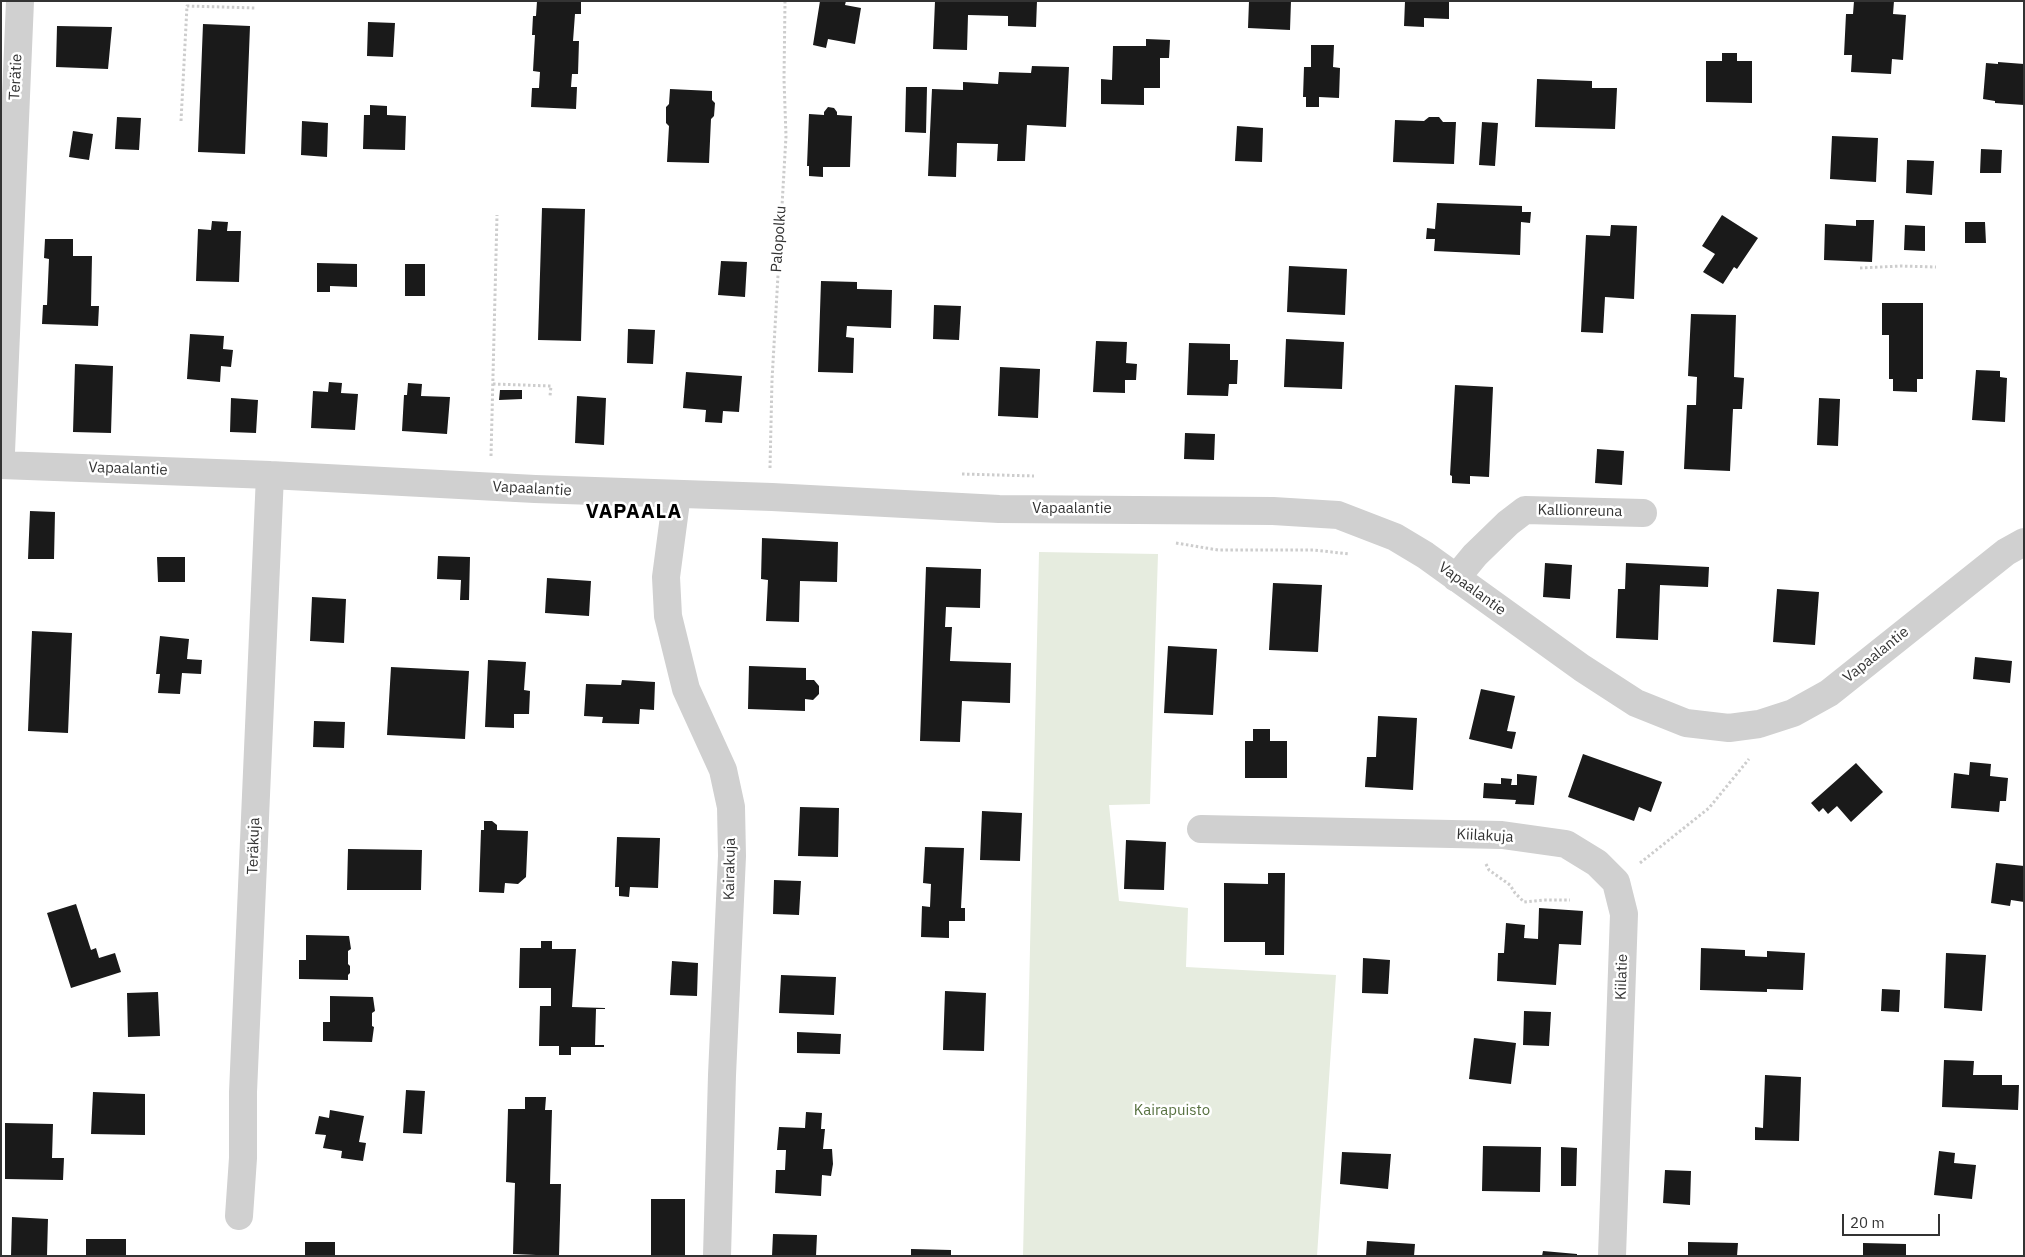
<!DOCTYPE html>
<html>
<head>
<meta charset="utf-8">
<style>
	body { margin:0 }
	#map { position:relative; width:2025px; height:1257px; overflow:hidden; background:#fff; font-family:"IBM Plex Sans",sans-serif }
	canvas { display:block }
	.frame { position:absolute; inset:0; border:2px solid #333; pointer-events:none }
	.scale { position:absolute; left:1842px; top:1214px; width:98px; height:22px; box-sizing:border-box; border:2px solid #333; border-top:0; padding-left:6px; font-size:15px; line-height:18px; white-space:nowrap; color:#333; -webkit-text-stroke:4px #fff; paint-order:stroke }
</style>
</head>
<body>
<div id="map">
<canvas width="2025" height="1257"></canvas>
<div class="frame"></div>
<div class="scale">20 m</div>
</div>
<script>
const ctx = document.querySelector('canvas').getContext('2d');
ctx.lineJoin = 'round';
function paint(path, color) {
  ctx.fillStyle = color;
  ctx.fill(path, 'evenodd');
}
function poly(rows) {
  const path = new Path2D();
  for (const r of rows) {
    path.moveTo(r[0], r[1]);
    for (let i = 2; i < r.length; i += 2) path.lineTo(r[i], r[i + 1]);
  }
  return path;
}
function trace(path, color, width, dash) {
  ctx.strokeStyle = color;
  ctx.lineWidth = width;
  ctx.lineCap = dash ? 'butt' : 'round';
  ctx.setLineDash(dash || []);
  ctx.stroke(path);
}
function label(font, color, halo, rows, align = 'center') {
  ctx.font = font + ' "IBM Plex Sans",sans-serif';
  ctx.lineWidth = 5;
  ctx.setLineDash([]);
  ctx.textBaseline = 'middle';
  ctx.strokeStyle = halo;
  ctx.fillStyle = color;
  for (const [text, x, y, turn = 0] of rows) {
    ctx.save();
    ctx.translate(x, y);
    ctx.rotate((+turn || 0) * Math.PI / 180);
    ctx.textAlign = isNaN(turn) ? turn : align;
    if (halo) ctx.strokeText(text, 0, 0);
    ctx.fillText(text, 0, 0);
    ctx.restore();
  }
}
paint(poly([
	[1039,552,1158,554,1150,804,1109,805,1119,901,1188,908,1186,967,1336,975,1317,1256,1023,1256]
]), '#e6ecdf');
paint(poly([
	[537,1,581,1,581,14,575,14,573,41,579,41,578,74,572,74,571,87,577,87,576,109,531,107,532,88,539,88,540,72,533,71,535,35,532,35,533,16,536,16],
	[820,1,846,1,845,5,861,8,855,44,828,39,826,48,813,45],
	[935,1,1037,1,1036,27,1008,26,1008,16,968,15,967,50,933,49],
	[1249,1,1291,1,1290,30,1248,28],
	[1405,1,1449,1,1449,19,1424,18,1424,27,1404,26],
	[1854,1,1894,1,1893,14,1906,15,1903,60,1892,59,1891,74,1851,72,1852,55,1844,55,1846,14,1853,14],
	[368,22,395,23,393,57,367,56],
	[203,24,250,26,245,154,198,152],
	[57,26,112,27,108,69,56,67],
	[1146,39,1170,40,1169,58,1160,58,1160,88,1144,88,1144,105,1101,104,1101,79,1112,80,1113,46,1146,46],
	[1311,45,1334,45,1333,67,1340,68,1339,98,1319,97,1319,107,1306,107,1306,97,1303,97,1304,67,1311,67],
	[1722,53,1737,53,1737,61,1752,61,1752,103,1706,102,1706,61,1722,61],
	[1998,62,2024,64,2024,105,1995,103,1995,101,1983,99,1986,63,1998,64],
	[1032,66,1069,67,1066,127,1027,125,1025,161,997,161,998,144,957,143,956,177,928,176,932,89,963,90,963,82,998,84,999,72,1031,73],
	[1537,79,1592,81,1592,88,1617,88,1615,129,1535,127],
	[906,87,927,87,926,133,905,132],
	[670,89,712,91,712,100,715,103,714,116,711,119,709,163,667,162,669,126,666,123,666,107,669,104],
	[370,105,387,106,387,115,406,116,405,150,363,149,364,115,370,115],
	[828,107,834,108,837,112,837,115,852,116,850,167,823,167,823,177,809,176,809,166,807,166,809,114,824,115,824,112],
	[117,117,141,118,139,150,115,149],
	[1429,117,1439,117,1443,122,1456,122,1454,164,1393,162,1395,120,1424,121],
	[302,121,328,123,327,157,301,155],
	[1482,122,1498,123,1495,166,1479,165],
	[1237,126,1263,128,1262,162,1235,161],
	[73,131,93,134,89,160,69,157],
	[1832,136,1878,138,1876,182,1830,179],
	[1981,149,2002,150,2001,173,1980,173],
	[1907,160,1934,161,1932,195,1906,193],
	[1437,203,1522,206,1522,212,1531,212,1530,223,1521,222,1520,255,1434,251,1435,239,1426,239,1427,228,1435,229],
	[542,208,585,209,581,341,538,340],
	[1722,215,1758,238,1737,269,1734,267,1723,284,1703,272,1715,254,1702,246],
	[1856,220,1874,220,1872,262,1824,260,1825,224,1856,226],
	[212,221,228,222,227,231,241,231,239,282,196,281,198,229,211,230],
	[1965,222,1985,222,1986,243,1965,243],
	[1611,225,1637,226,1634,299,1605,297,1603,333,1581,332,1586,235,1610,236],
	[1905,225,1925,226,1925,251,1904,250],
	[45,239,73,239,73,256,92,256,91,306,99,306,98,326,42,324,43,305,47,305,49,259,44,258],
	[721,261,747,262,745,297,718,295],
	[317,263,357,264,357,287,330,286,330,292,317,292],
	[405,264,425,264,425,296,405,296],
	[1289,266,1347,269,1345,315,1287,312],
	[821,281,857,282,857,289,892,290,891,328,847,326,846,337,854,338,853,373,818,372],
	[1882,303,1923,303,1923,379,1917,379,1917,392,1893,391,1893,379,1889,379,1889,335,1882,335],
	[934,305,961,306,959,340,933,339],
	[1691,314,1736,315,1734,377,1744,378,1742,409,1733,409,1730,471,1684,469,1687,405,1696,405,1697,377,1688,376],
	[628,329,655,330,653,364,627,363],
	[190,334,224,336,223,349,233,350,231,367,221,366,220,382,187,379],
	[1286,339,1344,342,1342,389,1284,387],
	[1096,341,1127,342,1126,363,1137,364,1136,380,1125,380,1125,393,1093,392],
	[1189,343,1230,344,1230,360,1238,360,1237,384,1229,384,1228,396,1187,395],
	[75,364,113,366,111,433,73,432],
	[1000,367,1040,369,1038,418,998,416],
	[1976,370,2000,371,2000,377,2007,378,2005,422,1972,420],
	[686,372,742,376,739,412,723,411,722,423,705,422,706,410,683,408],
	[329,382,342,383,341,393,358,394,355,430,311,428,313,391,328,392],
	[408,383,422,384,421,396,450,397,447,434,402,431,404,395,407,395],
	[1455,385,1493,387,1489,477,1470,476,1470,484,1452,483,1452,476,1450,475],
	[500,390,522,390,522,399,499,400],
	[577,396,606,398,604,445,575,443],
	[231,398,258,400,256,433,230,432],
	[1819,398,1840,399,1838,446,1817,445],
	[1185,433,1215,434,1214,460,1184,459],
	[1597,449,1624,451,1622,485,1595,483],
	[30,511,55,512,54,559,28,559],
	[762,538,838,542,837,582,800,581,799,622,766,621,768,580,761,579],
	[438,556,470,557,469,600,460,600,461,580,437,579],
	[157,557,185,557,185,582,158,582],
	[1545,563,1572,565,1570,599,1543,597],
	[1626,563,1709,567,1708,587,1660,585,1658,640,1616,638,1618,589,1625,589],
	[926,567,981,569,980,608,946,607,945,627,952,627,950,661,1011,663,1010,703,962,701,960,742,920,741],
	[547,578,591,581,589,616,545,613],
	[1273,583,1322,585,1318,652,1269,650],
	[1777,589,1819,592,1815,645,1773,642],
	[312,597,346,599,344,643,310,641],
	[32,631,72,633,68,733,28,731],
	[160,636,189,639,187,659,202,660,201,674,182,673,180,694,158,693,160,674,156,674],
	[1168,646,1217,649,1213,715,1164,713],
	[1975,657,2012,661,2010,683,1973,679],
	[488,660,526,662,524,690,530,691,529,714,514,714,514,728,485,727],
	[749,666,806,668,806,680,814,680,819,686,819,694,813,700,805,699,805,711,748,709],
	[391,667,469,671,465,739,387,735],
	[622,680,655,682,654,710,640,709,639,724,602,723,603,717,584,716,586,684,621,685],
	[1481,689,1515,696,1507,731,1516,732,1512,749,1469,739],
	[1378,716,1417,718,1413,790,1365,787,1367,757,1376,757],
	[314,721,345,722,344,748,313,747],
	[1253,729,1270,729,1270,741,1287,741,1287,778,1245,778,1245,741,1253,741],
	[1583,754,1662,782,1651,812,1639,807,1634,821,1568,797],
	[1970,762,1991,764,1990,776,2008,778,2006,801,2000,801,1999,812,1951,808,1954,773,1969,775],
	[1856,763,1883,792,1851,822,1837,806,1828,814,1823,808,1819,812,1811,803],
	[1517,774,1537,776,1534,805,1515,804,1516,800,1483,798,1484,783,1501,784,1501,778,1512,779,1511,785,1517,785],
	[800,807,839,808,838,857,798,856],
	[982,811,1022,813,1020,861,980,860],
	[484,821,492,821,497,825,497,830,528,831,526,877,518,884,505,883,504,893,479,892,481,830,484,830],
	[617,837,660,838,658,888,630,887,629,897,619,896,619,887,615,887],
	[1126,840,1166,842,1164,890,1124,889],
	[925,847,964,848,961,908,965,908,965,921,949,921,949,938,921,937,922,906,930,907,931,884,923,883],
	[348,849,422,850,421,890,347,890],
	[1996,863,2024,866,2024,902,2011,900,2010,906,1991,903],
	[1268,873,1285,873,1284,955,1265,955,1265,942,1224,942,1224,883,1268,884],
	[774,880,801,881,799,915,773,914],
	[76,904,91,950,96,948,99,958,115,953,121,972,71,988,47,913],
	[1539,908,1583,911,1581,945,1559,944,1556,985,1497,981,1498,953,1504,953,1506,923,1525,925,1524,938,1538,939],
	[306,935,349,936,351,949,348,951,348,964,350,966,350,973,348,975,348,980,299,979,299,960,306,960],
	[541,941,552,941,552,949,576,949,572,1007,605,1008,605,1009,596,1009,595,1045,604,1045,604,1047,571,1047,571,1055,559,1055,559,1046,539,1046,540,1006,551,1006,551,988,519,988,520,948,541,948],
	[1701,948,1745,950,1745,956,1767,957,1767,951,1805,953,1803,990,1767,989,1767,992,1700,990],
	[1946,953,1986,955,1982,1011,1944,1008],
	[1363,958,1390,960,1388,994,1362,993],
	[672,961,698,963,697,996,670,995],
	[781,975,836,977,834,1015,779,1013],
	[1882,989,1900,990,1899,1012,1881,1011],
	[945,991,986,993,984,1051,943,1050],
	[158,992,160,1036,128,1037,127,993],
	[330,996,373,997,375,1011,372,1013,372,1026,374,1027,372,1042,323,1041,323,1022,330,1022],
	[1524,1011,1551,1012,1549,1046,1523,1045],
	[797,1032,841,1034,840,1054,797,1053],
	[1474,1038,1516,1043,1511,1084,1469,1079],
	[1944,1060,1974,1061,1973,1075,2002,1075,2002,1085,2019,1085,2018,1110,1942,1107],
	[1765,1075,1801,1077,1799,1141,1755,1140,1755,1127,1763,1128],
	[406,1090,425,1091,422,1134,403,1133],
	[93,1092,145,1094,145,1135,91,1134],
	[525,1097,546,1097,545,1110,552,1110,550,1184,561,1184,559,1256,513,1254,515,1183,506,1182,508,1109,525,1109],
	[330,1110,364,1116,359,1142,366,1143,363,1161,341,1158,342,1151,323,1148,326,1135,315,1134,319,1116,329,1118],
	[806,1112,822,1113,821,1129,825,1129,823,1149,832,1149,833,1164,831,1176,822,1175,821,1196,775,1193,776,1170,785,1170,786,1150,777,1150,779,1127,805,1128],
	[5,1123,53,1124,52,1158,64,1158,63,1180,5,1179],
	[1483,1146,1541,1147,1540,1192,1482,1191],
	[1561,1147,1577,1148,1576,1186,1561,1186],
	[1939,1151,1955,1153,1954,1163,1976,1165,1972,1199,1934,1195],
	[1342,1152,1391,1154,1388,1189,1340,1184],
	[1665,1170,1691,1171,1690,1205,1663,1203],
	[651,1199,685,1199,685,1256,651,1256],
	[12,1217,48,1219,47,1256,11,1256],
	[773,1234,817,1235,816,1256,772,1256],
	[86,1239,126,1239,126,1256,86,1256],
	[1367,1241,1415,1244,1414,1256,1366,1256],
	[305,1242,335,1242,335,1256,305,1256],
	[1688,1242,1738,1243,1737,1256,1688,1256],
	[1863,1243,1906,1244,1906,1256,1863,1256],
	[911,1249,951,1250,951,1256,911,1256],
	[1543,1251,1577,1254,1577,1256,1542,1256]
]), '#1a1a1a');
trace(poly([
	[181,121,187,6,256,8],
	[1860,268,1900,266,1936,267],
	[493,384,551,386,550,396],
	[491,456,497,215],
	[770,468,772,380,786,136,784,79,785,1],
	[962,474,1034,476],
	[1176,543,1218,550,1314,550,1349,554],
	[1640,863,1709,808,1749,759],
	[1486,864,1489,870,1510,885,1515,893,1524,902,1543,900,1570,900]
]), '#cdcdcd', 3, [2.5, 2.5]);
trace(poly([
	[1,452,20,1],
	[1,465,270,475,535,489,772,497,999,509,1273,511,1338,515,1395,537,1425,555,1582,668,1636,703,1686,723,1729,728,1759,724,1793,713,1829,693,2006,552,2024,542],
	[677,494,666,577,668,616,686,689,723,770,731,807,732,856,722,1075,717,1256],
	[1456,578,1475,555,1508,523,1525,510,1643,513],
	[1201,829,1502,835,1566,844,1597,863,1616,882,1624,914,1612,1256],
	[239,1216,243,1158,243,1092,270,475]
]), '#d0d0d0', 28);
label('15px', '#333', '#fff', [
	["Terätie",16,77,-87],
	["Palopolku",779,239,-86],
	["Vapaalantie",128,469,2],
	["Vapaalantie",532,489,3],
	["Vapaalantie",1072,509],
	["Kallionreuna",1580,511,1],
	["Vapaalantie",1472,589,36],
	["Vapaalantie",1876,655,-39],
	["Kiilakuja",1485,836,3],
	["Teräkuja",254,846,-88],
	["Kairakuja",730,869,-89],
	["Kiilatie",1622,977,-88]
]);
label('15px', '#56703f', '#fff', [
	["Kairapuisto",1172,1111]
]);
ctx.letterSpacing = '1px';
label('bold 20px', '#000', '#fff', [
	["VAPAALA",634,512]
]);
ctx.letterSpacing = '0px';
</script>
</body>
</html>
